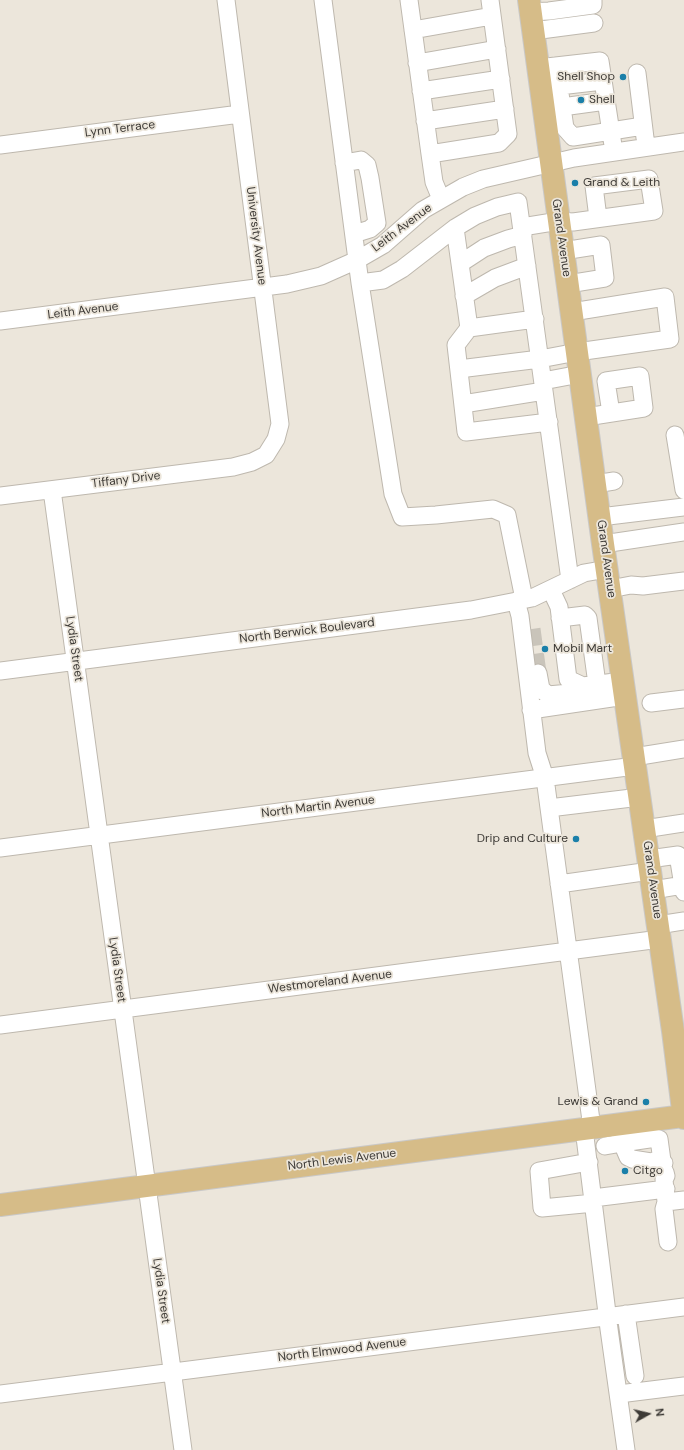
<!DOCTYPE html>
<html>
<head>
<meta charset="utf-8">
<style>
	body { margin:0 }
	#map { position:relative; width:684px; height:1450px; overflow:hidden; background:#ece6db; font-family:"DM Sans",sans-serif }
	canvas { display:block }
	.north { position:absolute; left:628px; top:1394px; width:40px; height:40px; -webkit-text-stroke:3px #ece6db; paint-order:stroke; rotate:82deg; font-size:11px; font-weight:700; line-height:16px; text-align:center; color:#3d3a36 }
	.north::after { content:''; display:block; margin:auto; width:14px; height:18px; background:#3d3a36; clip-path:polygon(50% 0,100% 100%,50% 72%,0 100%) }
</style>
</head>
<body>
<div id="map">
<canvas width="684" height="1450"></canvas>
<div class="north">N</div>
</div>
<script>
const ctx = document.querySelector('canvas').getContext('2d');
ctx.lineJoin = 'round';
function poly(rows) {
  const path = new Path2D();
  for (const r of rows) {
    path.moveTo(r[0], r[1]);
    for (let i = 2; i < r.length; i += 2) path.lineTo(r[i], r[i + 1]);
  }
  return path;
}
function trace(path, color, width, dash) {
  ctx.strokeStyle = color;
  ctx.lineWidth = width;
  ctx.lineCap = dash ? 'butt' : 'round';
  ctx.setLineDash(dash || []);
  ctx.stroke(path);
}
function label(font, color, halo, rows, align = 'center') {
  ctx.font = font + ' "DM Sans",sans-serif';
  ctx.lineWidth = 3.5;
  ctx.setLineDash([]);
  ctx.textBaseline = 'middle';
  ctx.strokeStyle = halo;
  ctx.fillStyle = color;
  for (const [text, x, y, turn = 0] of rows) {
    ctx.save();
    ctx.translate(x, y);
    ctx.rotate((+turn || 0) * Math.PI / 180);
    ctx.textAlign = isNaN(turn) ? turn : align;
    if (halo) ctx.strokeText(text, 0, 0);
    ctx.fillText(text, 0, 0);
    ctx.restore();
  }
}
trace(poly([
	[532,629,538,673]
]), '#c9c4ba', 17, [17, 8]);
const minor = poly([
	[323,0,360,283,383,280,402,269,455,228,475,216,497,207,518,202,570,580],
	[409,0,430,154,499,143,508,134,490,0],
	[530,12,549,11,593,5,593,0],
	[413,30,492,16],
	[533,31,594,23],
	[417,63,497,49],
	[556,66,565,128,573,137,643,126],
	[538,68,600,61,614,152],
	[637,73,645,138],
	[559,86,603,81],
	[421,91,501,79],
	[562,107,606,101],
	[425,121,505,109],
	[0,145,240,114],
	[430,154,434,182,441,199],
	[344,163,361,160,367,165,370,178,377,223,370,229,354,234],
	[522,227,559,221,573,222,654,211,649,179,594,186,598,218],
	[455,228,469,328,456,345,466,432,549,422],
	[563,251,601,245,605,278,568,284],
	[461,263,484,248,508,239,523,235],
	[360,283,393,494,402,517,436,515,493,509,507,515,524,599],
	[464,296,495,278,527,266],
	[0,321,287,284,321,276,357,260,383,245,423,210,463,187,483,179,574,158,684,142],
	[469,328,535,319],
	[459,369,540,359,577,352,670,339,665,297,572,312],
	[543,381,580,374],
	[463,404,544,391],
	[586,417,644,408,640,376,606,381,611,413],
	[675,435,684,490],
	[595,484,614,481],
	[52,490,183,1450],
	[0,496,233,467,252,462,266,455,276,439,280,424,226,0],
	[600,517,684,507],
	[603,544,684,532],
	[610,589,631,585,643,586,684,581],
	[551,590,559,607,568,679,583,686],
	[516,601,520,616,537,753,545,778,592,1128],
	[560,618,585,615,588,618,597,684],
	[0,671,471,610,532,598,584,573,607,569],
	[538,673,541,689,548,695,570,693,583,686,623,681],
	[651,703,684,699],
	[531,710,625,696],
	[634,757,684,749],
	[549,808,640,797],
	[644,829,684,823],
	[0,848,635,766],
	[649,859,678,855,684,892],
	[559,884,650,871],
	[653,890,684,885],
	[658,925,684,921],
	[0,1025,660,939],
	[617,1124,622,1143,656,1138,659,1139,662,1161,664,1163],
	[584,1129,609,1329,626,1450],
	[605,1146,622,1143,628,1157,632,1159,651,1162,661,1159],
	[589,1162,539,1171,542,1208,594,1203],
	[665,1172,666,1176,664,1179,666,1202,684,1200],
	[593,1198,666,1189],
	[666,1202,664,1209,668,1242],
	[626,1314,635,1376],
	[627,1393,684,1386],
	[0,1394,684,1307]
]);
const major = poly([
	[529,0,603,544,673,1031,684,1118],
	[0,1205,684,1116]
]);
trace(minor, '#beb8ae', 19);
trace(major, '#c9c8c7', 24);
trace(minor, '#fff', 17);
trace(major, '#d6bc88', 22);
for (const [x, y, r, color] of [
	[623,77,4,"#1a7fa9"],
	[581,100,4,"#1a7fa9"],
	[575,183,4,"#1a7fa9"],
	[545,649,4,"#1a7fa9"],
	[576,839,4,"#1a7fa9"],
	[646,1102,4,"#1a7fa9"],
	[625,1171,4,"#1a7fa9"]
]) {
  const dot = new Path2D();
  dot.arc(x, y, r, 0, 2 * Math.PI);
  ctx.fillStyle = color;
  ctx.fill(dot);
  trace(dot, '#ece6db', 1.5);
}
label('12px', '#3d3a36', '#ece6db', [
	["Shell Shop",615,77,"right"],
	["Shell",589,100],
	["Grand & Leith",583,183],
	["Mobil Mart",553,649],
	["Drip and Culture",568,839,"right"],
	["Lewis & Grand",638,1102,"right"],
	["Citgo",633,1171]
], 'left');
label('12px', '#3d3a36', '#ece6db', [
	["Lynn Terrace",120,129,-7],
	["Leith Avenue",402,228,-37],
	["University Avenue",256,236,83],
	["Grand Avenue",561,238,82],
	["Leith Avenue",83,311,-7],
	["Tiffany Drive",126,480,-7],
	["Grand Avenue",606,559,82],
	["North Berwick Boulevard",307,631,-7],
	["Lydia Street",74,649,82],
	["North Martin Avenue",318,807,-7],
	["Grand Avenue",652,880,82],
	["Lydia Street",117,970,82],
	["Westmoreland Avenue",330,982,-7],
	["North Lewis Avenue",342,1160,-7],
	["Lydia Street",161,1291,82],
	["North Elmwood Avenue",342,1350,-7]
]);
</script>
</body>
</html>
